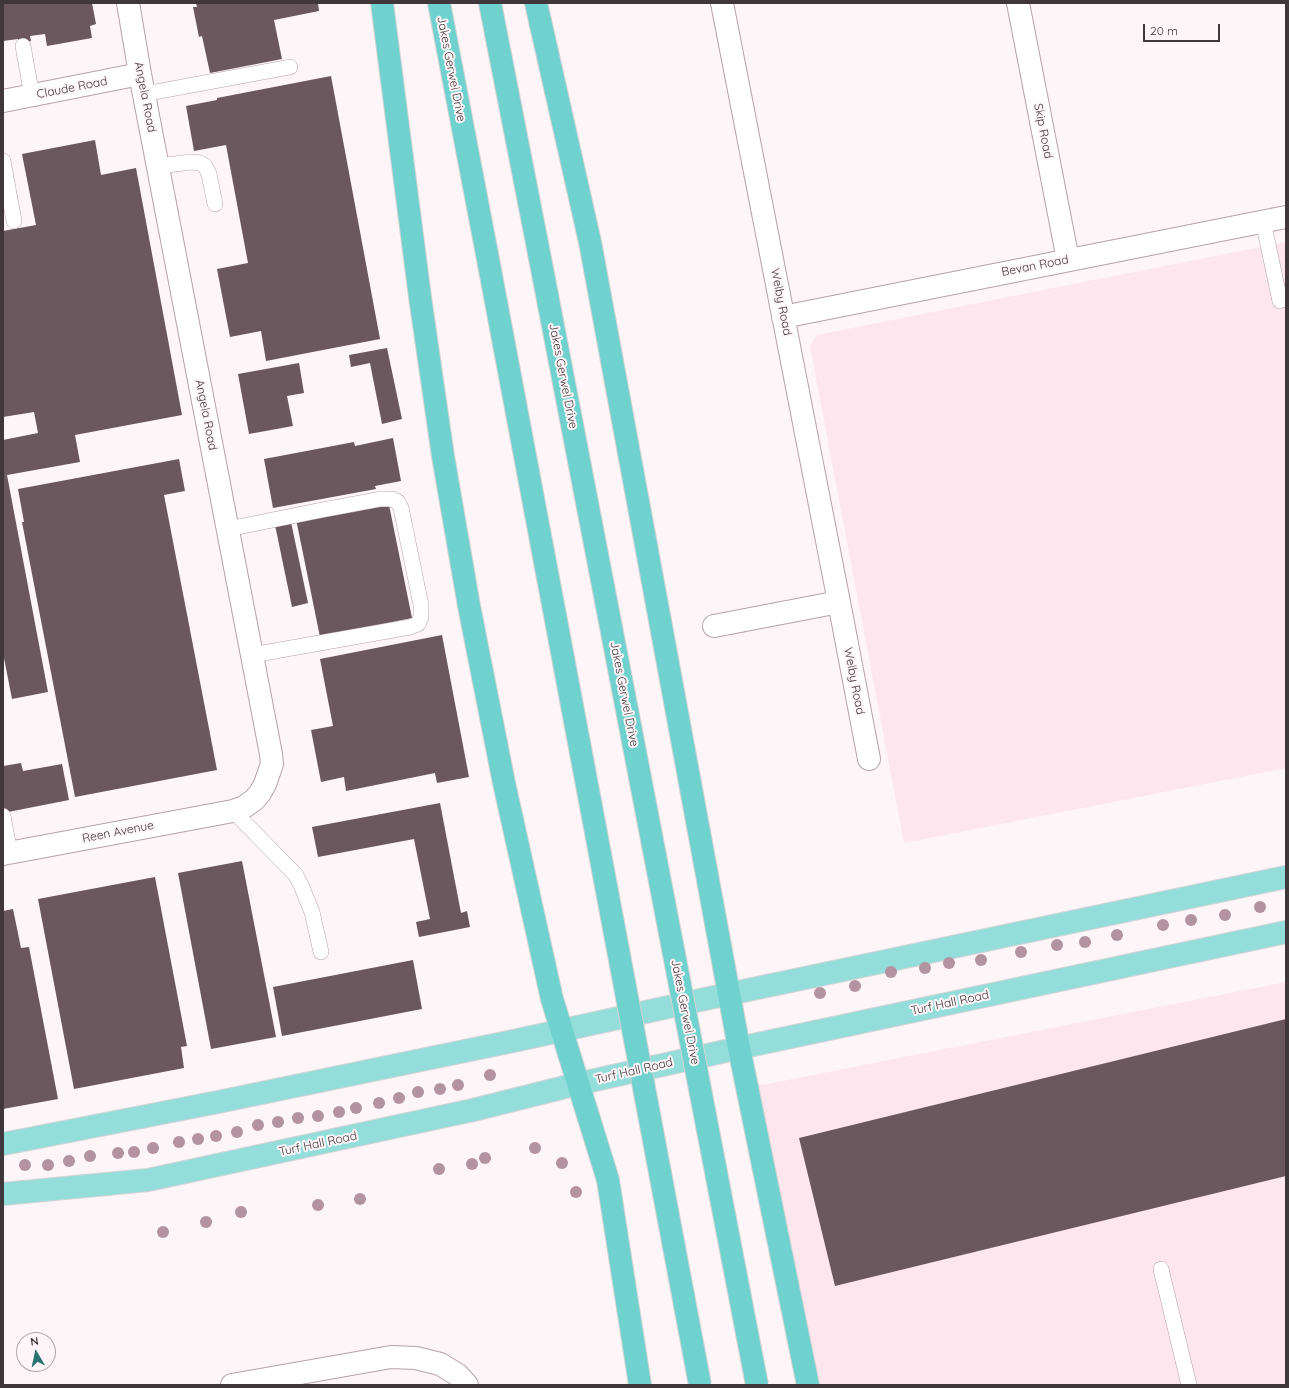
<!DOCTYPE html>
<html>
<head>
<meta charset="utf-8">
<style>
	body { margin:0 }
	#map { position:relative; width:1289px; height:1388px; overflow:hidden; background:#fef5f8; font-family:Quicksand,sans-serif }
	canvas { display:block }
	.frame { position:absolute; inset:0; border:4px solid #3f373a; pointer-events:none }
	.north { position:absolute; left:16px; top:1332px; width:40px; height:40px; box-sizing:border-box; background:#fef5f8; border:1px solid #b2a9ac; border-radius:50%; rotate:351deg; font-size:11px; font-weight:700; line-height:16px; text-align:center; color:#3f373a }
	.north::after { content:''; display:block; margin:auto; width:14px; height:18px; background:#297370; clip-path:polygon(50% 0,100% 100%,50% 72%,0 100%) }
	.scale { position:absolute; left:1143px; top:24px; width:77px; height:18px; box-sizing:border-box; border:2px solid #3f373a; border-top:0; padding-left:5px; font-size:12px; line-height:14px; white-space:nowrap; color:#3f373a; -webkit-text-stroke:3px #fef5f8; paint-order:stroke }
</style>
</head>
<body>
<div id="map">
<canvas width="1289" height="1388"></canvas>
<div class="frame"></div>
<div class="north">N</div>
<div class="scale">20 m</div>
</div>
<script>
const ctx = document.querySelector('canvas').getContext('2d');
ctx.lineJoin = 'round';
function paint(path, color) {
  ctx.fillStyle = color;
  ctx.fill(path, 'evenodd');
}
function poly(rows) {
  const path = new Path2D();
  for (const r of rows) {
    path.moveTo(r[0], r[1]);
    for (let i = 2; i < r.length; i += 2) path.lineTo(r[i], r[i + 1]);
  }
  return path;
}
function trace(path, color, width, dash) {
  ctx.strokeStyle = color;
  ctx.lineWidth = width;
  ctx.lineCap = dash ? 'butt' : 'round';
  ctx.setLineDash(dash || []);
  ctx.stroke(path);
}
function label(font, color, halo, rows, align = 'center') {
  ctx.font = font + ' Quicksand,sans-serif';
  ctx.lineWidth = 4;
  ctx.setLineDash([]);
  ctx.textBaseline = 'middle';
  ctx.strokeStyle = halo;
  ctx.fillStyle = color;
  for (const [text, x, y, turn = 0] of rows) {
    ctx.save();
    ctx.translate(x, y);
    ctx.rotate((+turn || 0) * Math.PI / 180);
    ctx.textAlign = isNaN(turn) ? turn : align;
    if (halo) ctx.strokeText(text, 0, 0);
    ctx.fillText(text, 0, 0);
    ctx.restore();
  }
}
paint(poly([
	[1286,242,1286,768,904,843,810,346,817,335],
	[1286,982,1286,1385,803,1385,747,1088]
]), '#fee6ee');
paint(poly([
	[3,3,92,3,96,24,90,26,92,38,47,46,45,34,30,36,31,41,18,44,18,39,3,41],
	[196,3,318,3,319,11,274,20,282,59,210,73,202,36,199,37,193,7,197,7],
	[331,76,380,339,266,361,261,331,230,337,217,269,248,263,226,145,194,151,186,106,217,100,217,98],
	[95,140,101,175,136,168,182,415,75,435,80,462,7,475,48,692,12,699,3,653,3,440,38,433,34,412,3,417,3,231,36,225,22,154],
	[387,348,402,419,382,424,370,363,351,367,349,355],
	[299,363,304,393,287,396,293,426,249,434,238,374],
	[393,438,401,481,375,486,376,489,273,508,264,459,354,442,355,446],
	[179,459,185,491,164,495,217,770,75,797,22,522,24,522,18,489],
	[388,500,412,618,320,637,296,519],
	[291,522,308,603,292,607,275,525],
	[442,635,469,777,437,783,435,773,346,791,344,777,321,782,311,730,333,726,320,659],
	[21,763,23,771,62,764,69,800,3,813,3,766],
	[440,803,461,913,467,911,470,927,419,937,416,922,430,919,414,839,318,857,312,827],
	[242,861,276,1037,211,1049,178,873],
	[155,877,187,1046,181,1047,184,1068,74,1089,38,899],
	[13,909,21,948,29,947,58,1099,3,1109,3,911],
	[413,960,422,1009,282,1036,273,987],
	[1286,1019,1286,1176,835,1286,799,1138]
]), '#6a585e');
const service = poly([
	[23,46,32,96],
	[144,94,290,67],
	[3,161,14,221],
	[158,166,192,162,200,163,205,166,209,174,215,204],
	[1263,221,1280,301],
	[228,529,322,510,381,499,392,499,398,502,401,508,421,605,421,617,418,624,410,627,252,655],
	[233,811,295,874,301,885,312,912,321,952],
	[3,816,10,853],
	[1161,1269,1189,1385]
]);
const minor = poly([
	[722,3,839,602,869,759],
	[1018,3,1068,260],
	[3,101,140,74],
	[783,317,1286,217],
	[714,626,839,602],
	[3,854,233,811,244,807,254,800,260,793,265,784,272,764,271,754,140,74,128,3],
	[232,1385,391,1357,416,1358,440,1364,458,1375,467,1385]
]);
const primary = poly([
	[3,1144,218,1102,518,1040,705,999,1286,877],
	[3,1194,148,1180,473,1110,577,1084,739,1048,1286,932]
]);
const trunk = poly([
	[382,3,420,297,443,456,469,606,504,783,552,999,608,1180,640,1385],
	[439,3,487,254],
	[490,3,538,248],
	[536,3,590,242,739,1048,808,1385]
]);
trace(service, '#b6a2a9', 16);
trace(minor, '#b6a2a9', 24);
trace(primary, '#d5d3d4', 24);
trace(trunk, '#d5d3d4', 24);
trace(service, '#fff', 15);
trace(minor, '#fff', 22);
trace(primary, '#93ddda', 22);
trace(trunk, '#6fd2ce', 22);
const trunkBridge = poly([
	[538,248,757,1385],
	[487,254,700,1385]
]);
trace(trunkBridge, '#d5d3d4', 24, []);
trace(trunkBridge, '#6fd2ce', 22);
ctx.fillStyle = '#b2939f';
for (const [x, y] of [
	[1260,907],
	[1225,915],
	[1191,920],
	[1163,925],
	[1117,935],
	[1085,942],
	[1057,945],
	[1021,952],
	[981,960],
	[949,963],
	[925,968],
	[891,972],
	[855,986],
	[820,993],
	[490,1075],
	[458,1085],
	[440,1089],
	[418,1092],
	[399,1098],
	[379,1103],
	[356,1108],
	[339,1112],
	[318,1116],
	[298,1118],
	[278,1122],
	[258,1125],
	[237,1132],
	[216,1136],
	[198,1139],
	[179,1142],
	[153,1148],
	[535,1148],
	[134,1152],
	[118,1153],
	[90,1156],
	[485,1158],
	[69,1161],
	[562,1163],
	[472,1164],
	[25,1165],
	[48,1165],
	[439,1169],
	[576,1192],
	[360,1199],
	[318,1205],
	[241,1212],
	[206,1222],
	[163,1232]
]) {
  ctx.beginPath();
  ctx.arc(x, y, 6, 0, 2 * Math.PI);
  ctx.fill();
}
label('12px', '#3f373a', '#fef5f8', [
	["Jakes Gerwel Drive",451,69,79],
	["Claude Road",72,88,-11],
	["Angela Road",145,97,79],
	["Skip Road",1043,131,79],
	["Bevan Road",1035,266,-11],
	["Welby Road",781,302,79],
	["Jakes Gerwel Drive",563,376,79],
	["Angela Road",206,415,79],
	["Welby Road",854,681,79],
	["Jakes Gerwel Drive",624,694,79],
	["Reen Avenue",118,832,-11],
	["Turf Hall Road",950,1003,-12],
	["Jakes Gerwel Drive",685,1012,79],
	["Turf Hall Road",634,1071,-13],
	["Turf Hall Road",318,1144,-12]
]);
</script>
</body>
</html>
